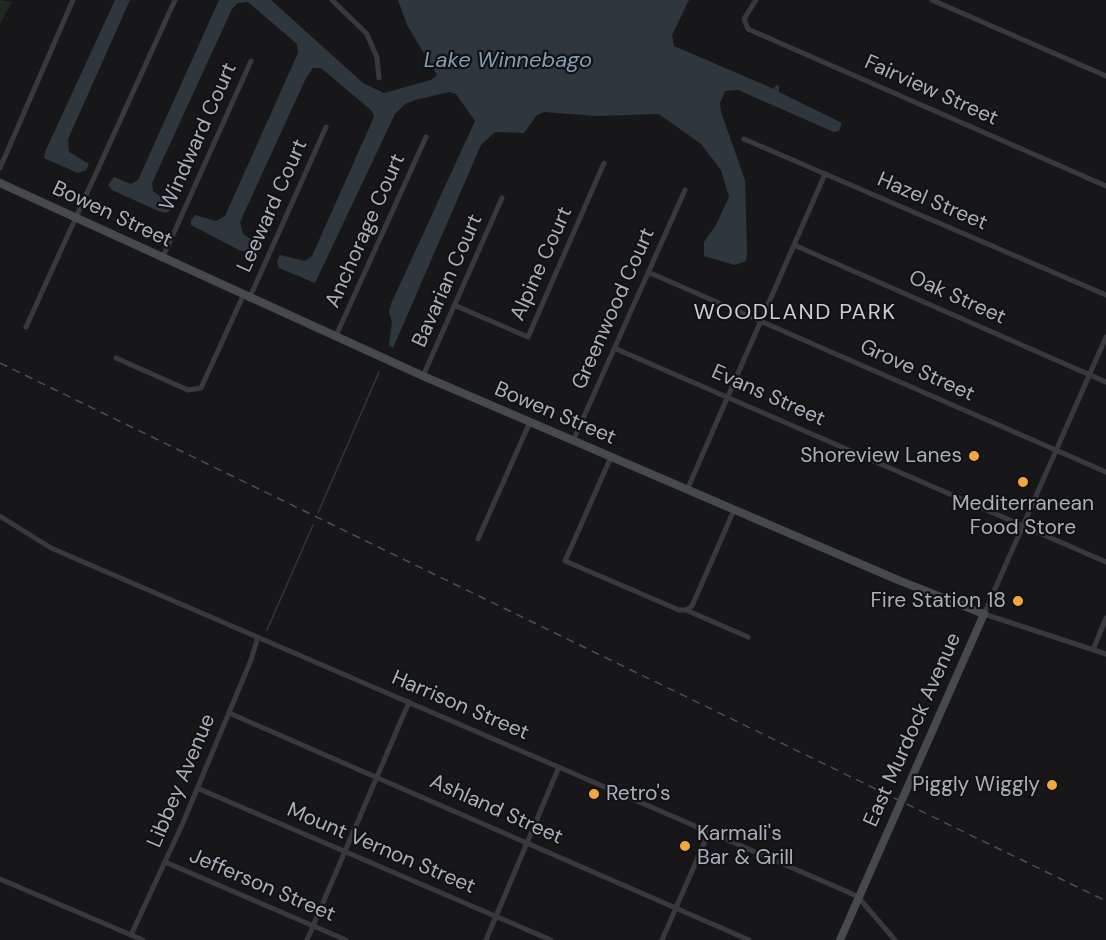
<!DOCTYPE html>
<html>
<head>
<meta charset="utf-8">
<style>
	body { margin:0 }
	canvas { display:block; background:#171719 }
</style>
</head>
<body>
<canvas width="1106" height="940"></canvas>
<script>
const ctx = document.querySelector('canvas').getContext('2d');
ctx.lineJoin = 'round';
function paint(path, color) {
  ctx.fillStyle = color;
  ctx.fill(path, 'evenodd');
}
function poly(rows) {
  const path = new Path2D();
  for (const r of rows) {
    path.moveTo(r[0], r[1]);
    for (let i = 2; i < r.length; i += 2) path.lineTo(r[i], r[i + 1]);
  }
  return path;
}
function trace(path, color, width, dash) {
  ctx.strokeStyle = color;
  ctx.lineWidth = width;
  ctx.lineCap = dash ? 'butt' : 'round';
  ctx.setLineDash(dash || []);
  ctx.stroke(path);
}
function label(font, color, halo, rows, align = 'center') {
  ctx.font = font + ' "DM Sans",sans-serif';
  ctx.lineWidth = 4.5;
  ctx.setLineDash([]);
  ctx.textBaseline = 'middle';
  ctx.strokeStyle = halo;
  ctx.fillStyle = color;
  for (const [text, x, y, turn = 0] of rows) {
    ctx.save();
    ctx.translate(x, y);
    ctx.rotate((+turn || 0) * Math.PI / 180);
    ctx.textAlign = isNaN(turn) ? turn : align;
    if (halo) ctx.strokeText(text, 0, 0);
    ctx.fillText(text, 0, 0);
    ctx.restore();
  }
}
paint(poly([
	[0,0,12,2,0,24]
]), '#1f2720');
paint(poly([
	[115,0,130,0,68,139,69,152,89,164,86,170,78,173,44,158,45,152],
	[219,0,271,0,363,83,384,93,431,80,437,75,407,25,398,0,689,0,672,35,674,46,774,89,776,85,779,86,779,92,842,123,839,131,834,132,738,90,725,91,720,103,721,112,745,180,747,251,746,261,735,265,704,256,704,242,716,225,729,197,721,170,701,144,659,114,597,116,544,112,537,115,524,133,495,132,481,145,393,348,389,345,392,322,389,312,391,304,475,121,456,94,449,92,415,100,405,104,395,114,315,283,279,268,277,261,280,255,305,261,312,256,374,117,372,111,321,68,313,68,306,78,240,222,243,234,261,246,260,252,251,254,239,250,191,225,191,220,195,215,216,221,225,216,298,53,297,44,248,2,238,3,232,9,152,183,153,191,170,204,170,211,165,213,156,210,112,190,108,185,114,177,131,184,138,180]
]), '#2d373d');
trace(poly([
	[318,513,379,372],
	[267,630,313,525]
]), '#2d373d', 1.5);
trace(poly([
	[332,0,367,34,377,58,379,78],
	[756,0,744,19,748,29,1106,186],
	[932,0,1106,76],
	[744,139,1106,295],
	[0,168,73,0],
	[794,245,1106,382],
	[162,259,251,61],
	[648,272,1106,472],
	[249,299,326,127],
	[454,305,528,337,604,163],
	[26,327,175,0],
	[1106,337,984,614,1106,654],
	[335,338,426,137],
	[614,348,1106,562],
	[116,358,188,390,201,388,243,296],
	[423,376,502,198],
	[573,441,685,190],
	[611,457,565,561,679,610,686,610,692,606,734,510],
	[687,490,825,174],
	[0,516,51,548,848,892,858,897,895,940],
	[478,539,530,422],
	[686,610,748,637],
	[1093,650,1106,618],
	[229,713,749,940],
	[197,788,551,940],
	[165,862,346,940],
	[0,879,143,940],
	[131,935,182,825,251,660,258,637],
	[307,940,409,702],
	[486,940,559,767],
	[662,940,709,832]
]), '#38393e', 5);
trace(poly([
	[0,183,423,376,898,580,984,614,840,940]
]), '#46494e', 8);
trace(poly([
	[0,363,1106,901]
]), '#4b4e53', 1.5, [8, 6]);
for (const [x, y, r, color] of [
	[974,456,6,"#efa839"],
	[1023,482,6,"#efa839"],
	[1018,601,6,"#efa839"],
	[1052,785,6,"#efa839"],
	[594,794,6,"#efa839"],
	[685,846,6,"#efa839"]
]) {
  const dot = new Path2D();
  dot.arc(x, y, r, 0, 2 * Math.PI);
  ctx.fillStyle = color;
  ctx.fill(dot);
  trace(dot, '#121214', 2);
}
label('21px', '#a9afb9', '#121214', [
	["Fairview Street",931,91,24],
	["Windward Court",199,137,-66],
	["Hazel Street",932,202,23],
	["Leeward Court",273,206,-66],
	["Bowen Street",112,215,25],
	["Anchorage Court",366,231,-66],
	["Alpine Court",542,264,-66],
	["Bavarian Court",448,281,-66],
	["Oak Street",957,298,24],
	["Greenwood Court",614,309,-66],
	["Grove Street",917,371,24],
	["Evans Street",768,396,24],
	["Bowen Street",555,414,23],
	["Harrison Street",460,706,23],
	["East Murdock Avenue",913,730,-66],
	["Libbey Avenue",182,781,-67],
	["Ashland Street",496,810,24],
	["Mount Vernon Street",381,849,23],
	["Jefferson Street",262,886,23]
]);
label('21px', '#a9afb9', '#121214', [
	["Shoreview Lanes",962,456],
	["Mediterranean",1023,504,"center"],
	["Food Store",1023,528,"center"],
	["Fire Station 18",1006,601],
	["Piggly Wiggly",1040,785],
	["Retro's",606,794,"left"],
	["Karmali's",697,834,"left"],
	["Bar & Grill",697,858,"left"]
], 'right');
label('italic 22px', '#819eb3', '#121214', [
	["Lake Winnebago",508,61]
]);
ctx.letterSpacing = '1.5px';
label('22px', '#caced5', '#121214', [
	["WOODLAND PARK",795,313]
]);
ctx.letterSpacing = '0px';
</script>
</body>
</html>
